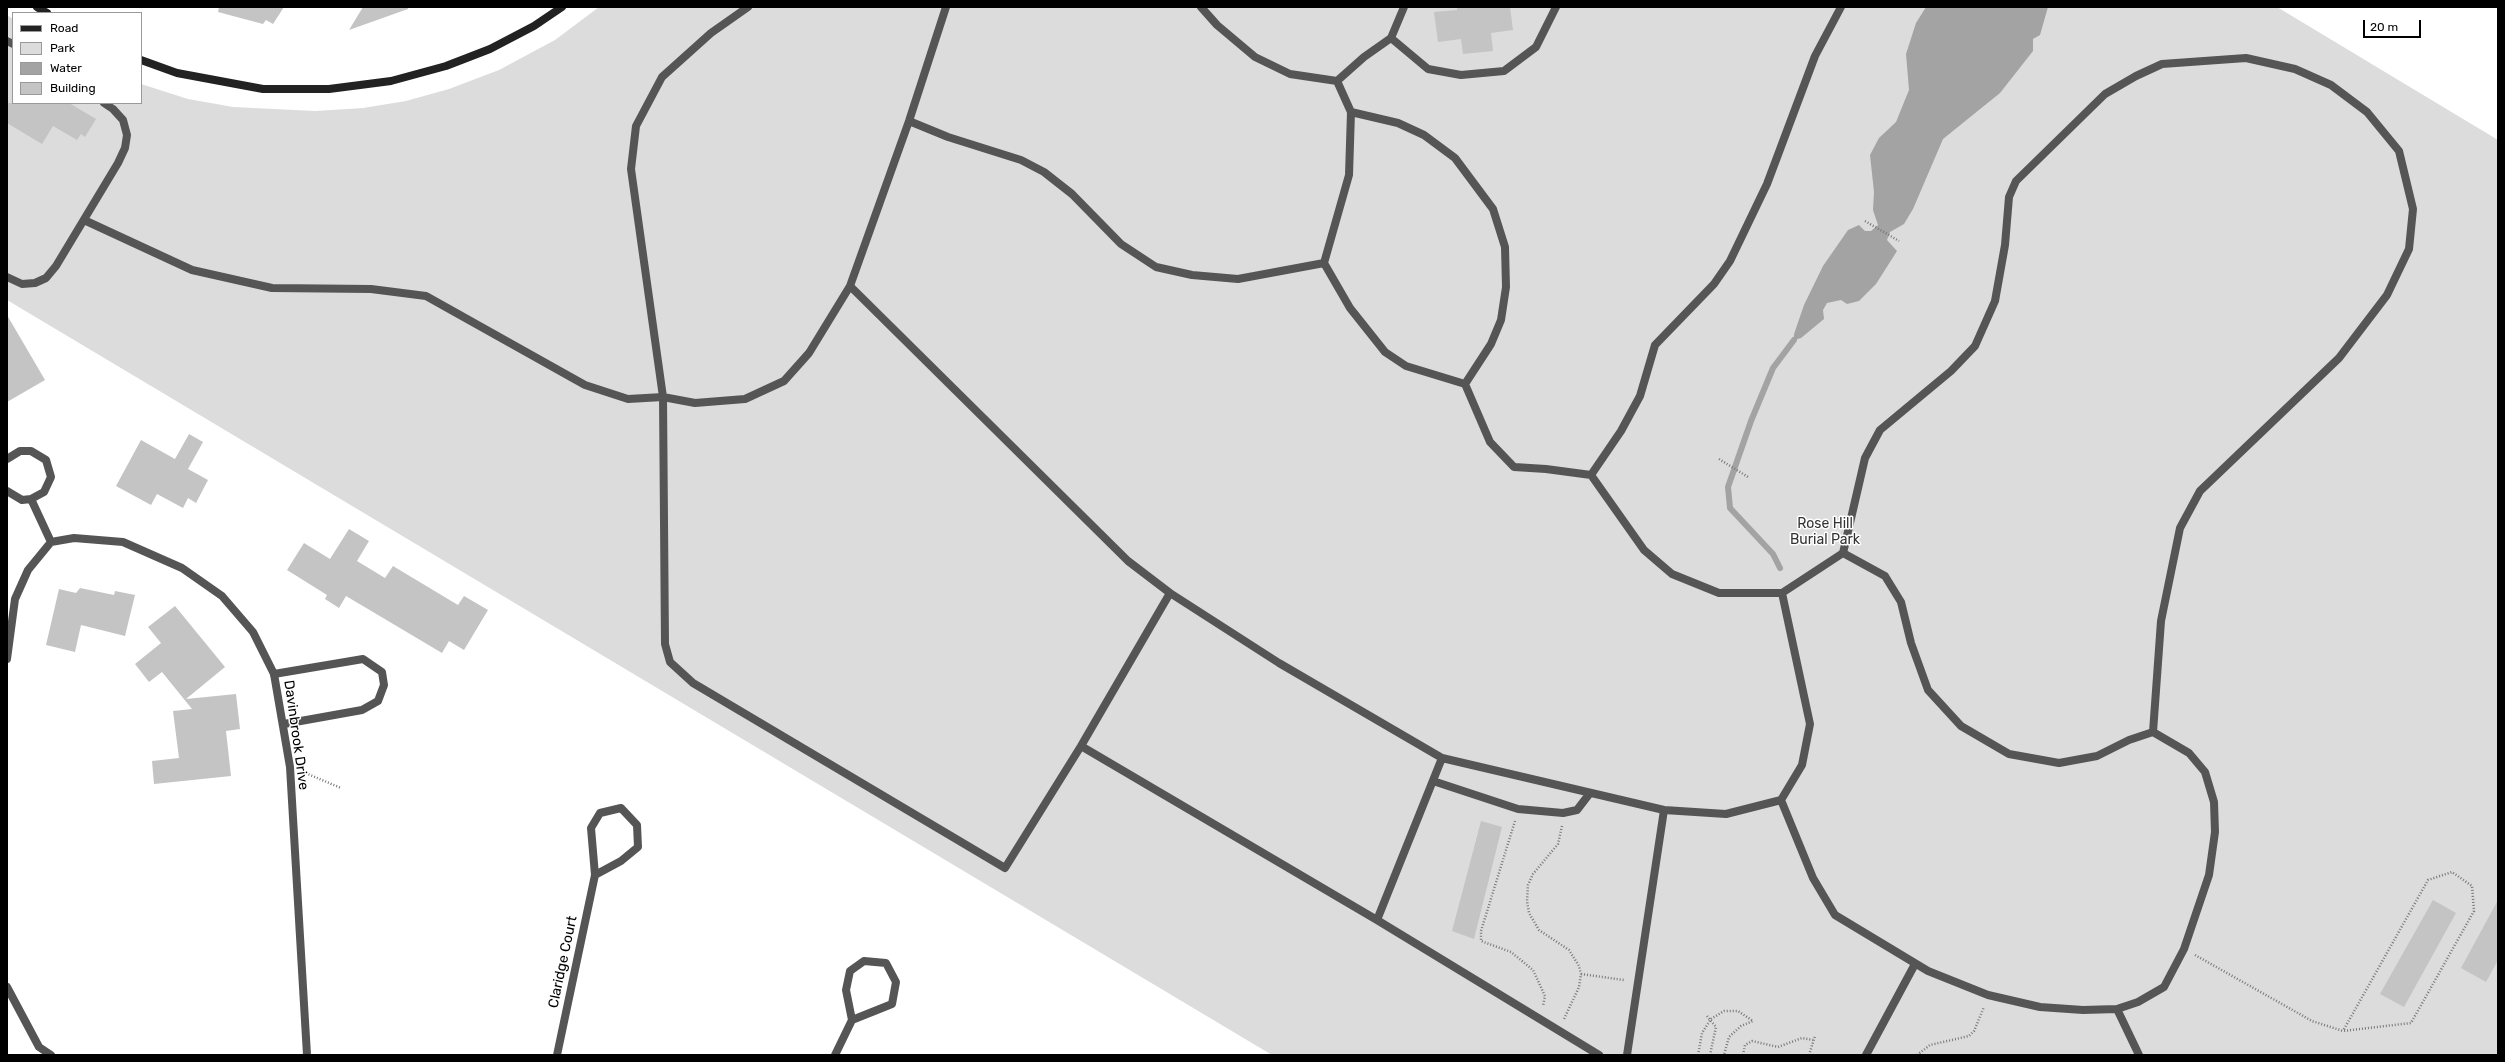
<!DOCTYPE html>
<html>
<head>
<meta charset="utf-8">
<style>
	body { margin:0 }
	#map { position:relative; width:2505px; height:1062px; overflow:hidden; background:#fff; font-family:Rubik,sans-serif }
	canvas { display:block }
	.frame { position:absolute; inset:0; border:8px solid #000; pointer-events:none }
	.legend { position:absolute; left:12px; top:12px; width:130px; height:92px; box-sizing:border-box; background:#fff; border:1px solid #999; margin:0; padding:5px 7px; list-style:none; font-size:12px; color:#000 }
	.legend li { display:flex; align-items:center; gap:8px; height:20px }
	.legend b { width:20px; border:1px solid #999 }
	.scale { position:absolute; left:2363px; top:20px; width:58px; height:18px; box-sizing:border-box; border:2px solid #000; border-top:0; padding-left:5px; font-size:12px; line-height:14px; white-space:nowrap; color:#000; -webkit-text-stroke:3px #fff; paint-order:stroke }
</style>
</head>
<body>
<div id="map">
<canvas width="2505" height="1062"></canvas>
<div class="frame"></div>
<ul class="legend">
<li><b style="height:5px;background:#222"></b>Road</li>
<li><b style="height:11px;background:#dcdcdc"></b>Park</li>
<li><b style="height:11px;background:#a3a3a3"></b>Water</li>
<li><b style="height:11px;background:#c4c4c4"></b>Building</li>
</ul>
<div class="scale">20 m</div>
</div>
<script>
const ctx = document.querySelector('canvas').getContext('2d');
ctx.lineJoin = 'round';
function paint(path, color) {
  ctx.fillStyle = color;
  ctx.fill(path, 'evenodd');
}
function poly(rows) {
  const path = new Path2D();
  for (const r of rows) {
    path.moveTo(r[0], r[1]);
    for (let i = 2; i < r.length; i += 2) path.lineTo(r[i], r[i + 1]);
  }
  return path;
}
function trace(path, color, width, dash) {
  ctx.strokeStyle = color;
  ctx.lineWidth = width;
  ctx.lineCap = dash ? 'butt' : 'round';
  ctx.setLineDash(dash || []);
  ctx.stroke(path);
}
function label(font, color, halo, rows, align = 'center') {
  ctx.font = font + ' Rubik,sans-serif';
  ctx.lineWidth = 3;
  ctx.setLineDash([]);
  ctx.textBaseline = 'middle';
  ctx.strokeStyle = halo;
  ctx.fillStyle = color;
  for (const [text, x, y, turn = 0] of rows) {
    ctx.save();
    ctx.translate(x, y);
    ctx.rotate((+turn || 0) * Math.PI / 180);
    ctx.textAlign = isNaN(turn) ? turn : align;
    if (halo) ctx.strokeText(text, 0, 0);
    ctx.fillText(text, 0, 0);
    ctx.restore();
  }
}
paint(poly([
	[599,7,2277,7,2498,140,2498,1055,1272,1055,7,300,7,15,13,19,13,103,141,103,141,84,188,99,233,107,315,111,363,108,406,101,449,89,499,70,555,40]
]), '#dcdcdc');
paint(poly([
	[1926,7,2048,7,2040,35,2033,39,2033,51,2000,93,1943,139,1913,209,1904,224,1890,232,1887,240,1897,251,1876,284,1859,301,1847,304,1841,300,1827,303,1823,310,1824,319,1801,338,1794,340,1794,334,1804,305,1823,266,1848,230,1859,225,1865,231,1871,231,1878,225,1873,210,1874,192,1870,155,1879,138,1896,122,1909,90,1906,54,1916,23]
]), '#a3a3a3');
trace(poly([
	[1780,568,1773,554,1730,508,1728,487,1751,421,1773,368,1794,340]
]), '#a3a3a3', 6);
paint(poly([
	[219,7,284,7,273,24,266,20,263,24,218,12],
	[363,7,408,7,408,9,349,30],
	[1457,7,1510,7,1513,30,1491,33,1493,51,1463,54,1461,39,1438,42,1434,12,1457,10],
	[7,103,69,103,96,119,85,137,81,134,77,140,53,126,42,144,7,123],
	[7,315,45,380,7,402],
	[189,434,203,442,188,469,208,480,196,503,188,498,183,508,157,494,151,505,116,486,141,440,175,459],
	[349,529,369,541,357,561,385,578,393,566,458,605,464,596,488,610,464,650,449,641,442,653,346,596,339,608,325,599,327,595,287,570,304,543,330,559],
	[80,588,114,595,115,591,135,595,125,636,81,625,75,652,46,645,59,589,76,593],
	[175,606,225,667,186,699,236,694,240,729,226,731,231,776,154,784,152,761,179,758,173,711,192,709,162,672,149,682,135,664,161,643,148,627],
	[1481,821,1502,827,1474,939,1452,931],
	[2433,900,2456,913,2404,1007,2380,994],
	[2498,900,2498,960,2486,982,2461,968]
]), '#c4c4c4');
trace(poly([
	[1865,221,1899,241],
	[1719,459,1748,477],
	[303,772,341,788],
	[1515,821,1481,931,1481,941,1511,952,1533,970,1545,996,1543,1006],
	[1562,826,1558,844,1533,874,1528,885,1527,901,1529,913,1539,930,1569,950,1579,966,1581,974,1579,987,1564,1019],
	[2195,955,2312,1021,2343,1031,2411,1023,2474,911,2472,886,2452,872,2428,880,2343,1031],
	[1581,974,1624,980],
	[1707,1016,1716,1027,1710,1055],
	[1698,1055,1702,1033,1711,1019,1724,1011,1738,1011,1753,1021,1741,1026,1729,1037,1724,1055],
	[1743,1055,1745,1045,1752,1041,1778,1047,1802,1038,1813,1040],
	[1809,1055,1815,1036],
	[1917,1055,1930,1045,1969,1036,1974,1031,1984,1007]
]), '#777', 2.5, [1, 2]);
trace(poly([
	[748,7,711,33,662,77,636,126,631,169,663,397,665,644,670,662,693,683,1005,868,1081,746,1170,593],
	[1201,7,1217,25,1255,57,1290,74,1337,81],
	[1391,38,1428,69,1461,75,1504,71,1536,47,1556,7],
	[7,41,13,44],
	[1351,112,1398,123,1424,135,1455,158,1493,209,1505,247,1506,287,1501,320,1491,344,1465,384,1490,442,1514,467,1546,469,1591,475],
	[909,121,948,137,1021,160,1044,172,1072,194,1121,244,1156,267,1192,275,1238,279,1324,263,1349,175,1351,112,1337,81,1364,57,1391,38,1404,7],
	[84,220,192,270,272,288,371,289,426,296,585,385,628,399,663,397,695,403,745,399,784,381,809,353,850,286,909,121,946,7],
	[1324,263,1350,308,1385,352,1406,366,1465,384],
	[7,277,22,284,35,283,46,278,56,266,118,163,125,148,127,135,123,120,113,109,104,103],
	[850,286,1128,561,1170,593,1279,663,1442,758,1664,810,1726,814,1781,800,1802,765,1810,724,1782,593],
	[1843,553,1885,576,1901,602,1911,643,1928,690,1961,726,2009,754,2059,763,2097,756,2129,740,2153,732],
	[274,674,363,659,382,672,384,685,378,701,362,710,284,724],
	[1081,746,1377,920,1599,1055],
	[1433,781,1518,809,1563,813,1577,810,1590,793],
	[1781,800,1813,878,1835,915,1928,971,1988,995,2040,1007,2083,1010,2117,1009,2138,1002,2164,987,2184,949,2209,875,2215,832,2214,802,2205,772,2189,753,2153,732,2161,621,2180,528,2200,491,2339,358,2387,295,2409,249,2413,209,2399,151,2367,112,2331,85,2295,69,2246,58,2162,64,2136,76,2105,94,2016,181,2009,197,2005,245,1995,301,1975,346,1951,371,1880,430,1865,458,1843,553,1782,593,1719,593,1672,574,1644,550,1591,475,1621,431,1640,396,1655,345,1714,284,1730,261,1767,184,1815,56,1841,7],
	[1377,920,1442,758],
	[2117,1009,2139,1055],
	[1627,1055,1664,810],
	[1866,1055,1915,964]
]), '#555', 8);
trace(poly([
	[7,459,20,451,31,451,46,460,51,477,44,492,31,499,22,500,7,491],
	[31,499,51,542],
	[7,659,15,599,28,570,51,542,74,538,123,542,182,568,222,596,253,632,274,674,290,767,307,1055],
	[7,987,39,1047,51,1055],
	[557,1055,595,875,591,828,600,813,621,808,637,825,638,847,621,861,595,875],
	[835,1055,852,1020,846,990,850,971,864,961,886,963,896,982,892,1004,852,1020]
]), '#555', 8);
trace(poly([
	[37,7,47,13],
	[141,60,177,73,263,89,329,89,391,81,446,66,490,49,534,26,562,7]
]), '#222', 8);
label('14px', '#333', '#fff', [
	["Rose Hill",1825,524],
	["Burial Park",1825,540]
]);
label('14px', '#000', '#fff', [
	["Davinbrook Drive",296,735,82],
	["Claridge Court",563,962,-78]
]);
</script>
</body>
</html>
